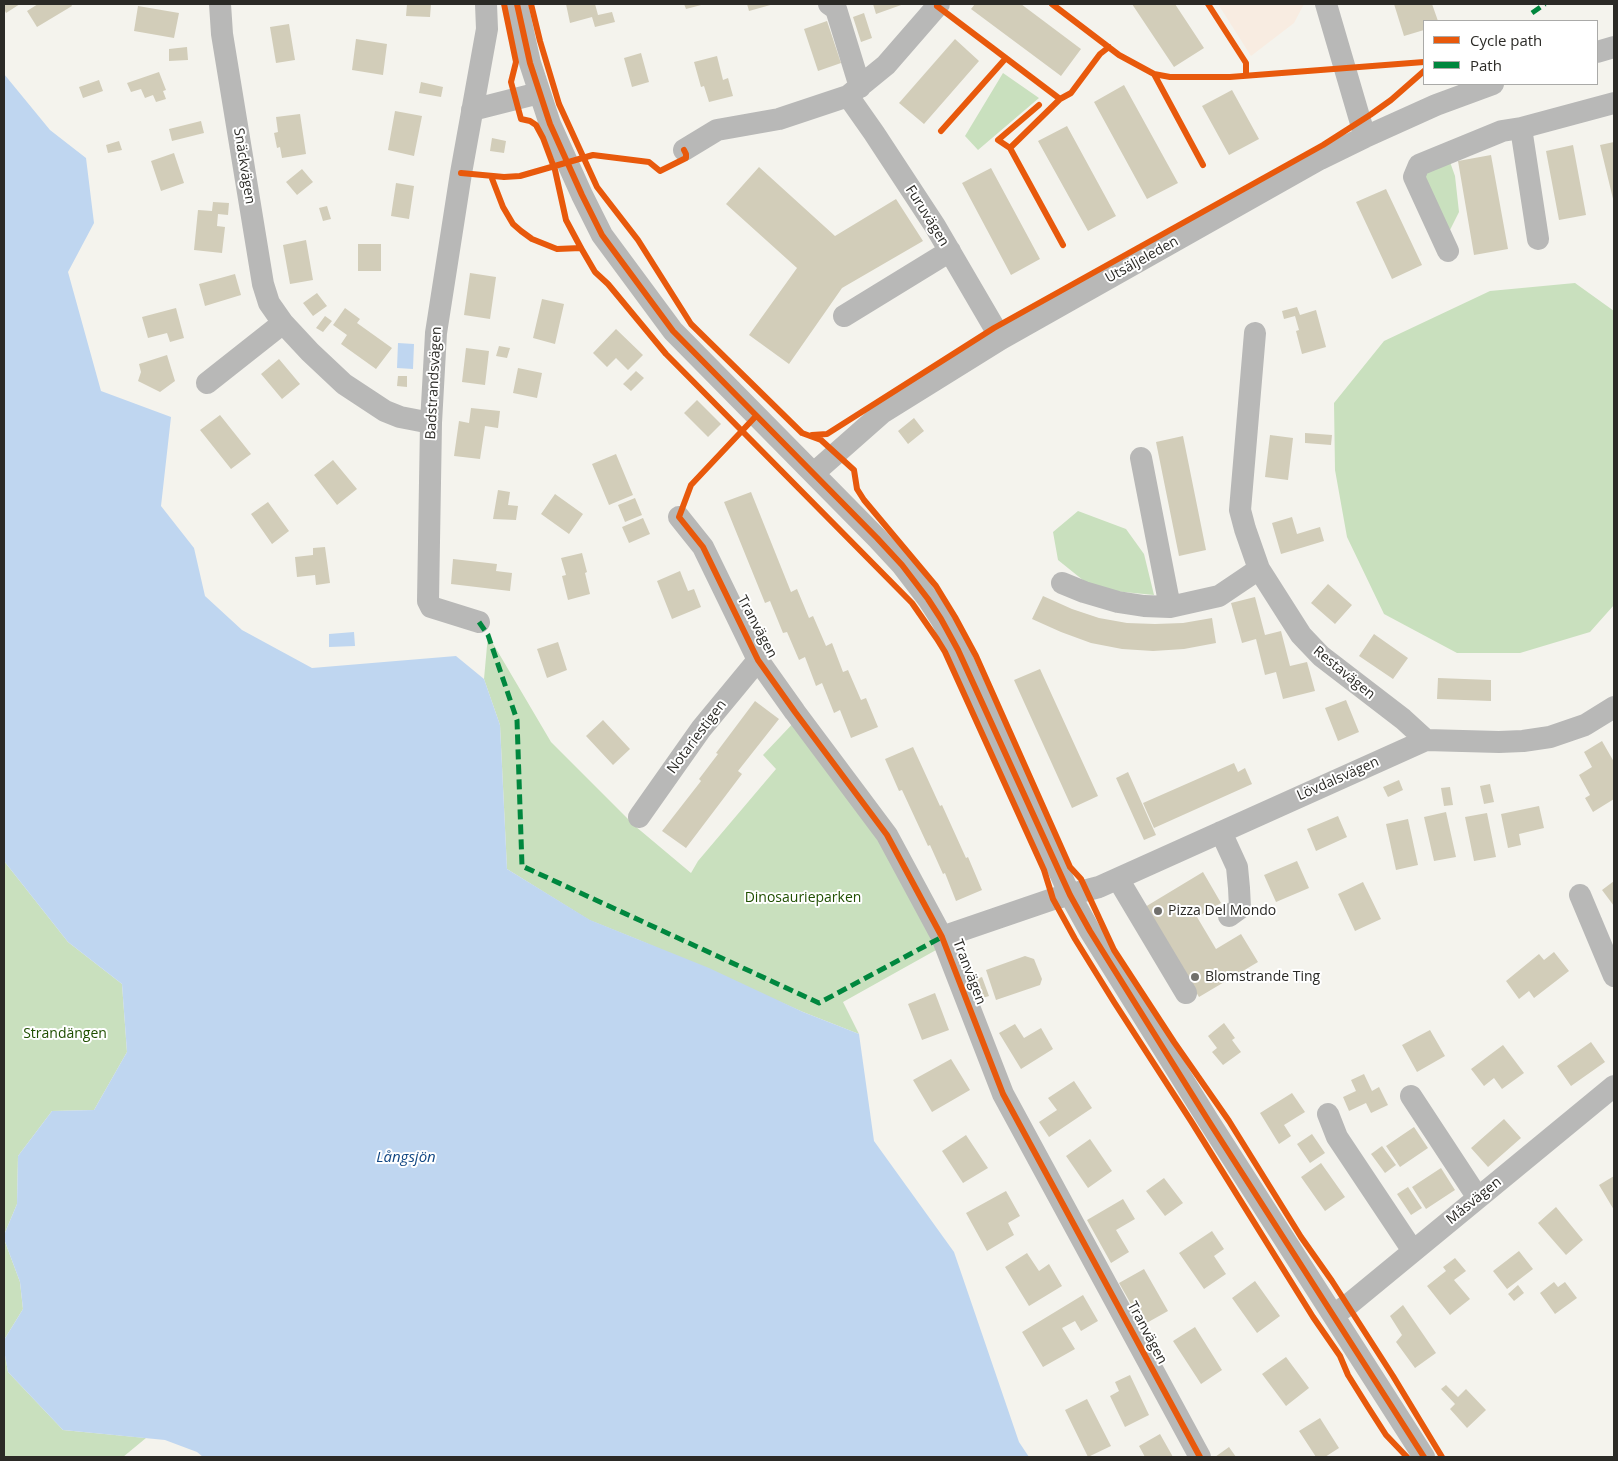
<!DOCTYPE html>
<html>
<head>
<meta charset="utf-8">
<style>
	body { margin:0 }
	#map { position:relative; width:1618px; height:1461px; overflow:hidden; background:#f4f3ed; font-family:"Open Sans",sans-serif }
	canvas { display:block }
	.frame { position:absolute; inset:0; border:5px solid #2b2a26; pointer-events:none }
	.legend { position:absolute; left:1423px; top:20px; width:175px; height:65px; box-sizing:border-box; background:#fff; border:1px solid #aaaaa8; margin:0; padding:6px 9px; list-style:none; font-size:15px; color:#2b2a26 }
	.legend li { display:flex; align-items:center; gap:10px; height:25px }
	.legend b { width:25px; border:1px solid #aaaaa8 }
</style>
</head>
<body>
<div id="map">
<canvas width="1618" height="1461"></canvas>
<div class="frame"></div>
<ul class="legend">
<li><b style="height:6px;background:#e8590c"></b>Cycle path</li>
<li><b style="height:6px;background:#00873e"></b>Path</li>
</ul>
</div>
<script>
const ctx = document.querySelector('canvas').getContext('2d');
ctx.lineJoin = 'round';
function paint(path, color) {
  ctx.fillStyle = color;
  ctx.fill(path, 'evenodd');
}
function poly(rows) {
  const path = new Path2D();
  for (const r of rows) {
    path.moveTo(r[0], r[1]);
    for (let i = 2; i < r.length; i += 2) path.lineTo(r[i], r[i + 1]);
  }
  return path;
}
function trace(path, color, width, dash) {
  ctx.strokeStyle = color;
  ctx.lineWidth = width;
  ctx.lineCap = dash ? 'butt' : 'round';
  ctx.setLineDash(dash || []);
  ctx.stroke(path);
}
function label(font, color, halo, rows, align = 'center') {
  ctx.font = font + ' "Open Sans",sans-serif';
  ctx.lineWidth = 4;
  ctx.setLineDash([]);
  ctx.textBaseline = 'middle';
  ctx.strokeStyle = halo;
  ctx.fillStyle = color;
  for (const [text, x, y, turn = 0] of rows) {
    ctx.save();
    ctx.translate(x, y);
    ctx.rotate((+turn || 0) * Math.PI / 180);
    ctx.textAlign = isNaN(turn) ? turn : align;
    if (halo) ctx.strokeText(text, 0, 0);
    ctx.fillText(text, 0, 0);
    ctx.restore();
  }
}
paint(poly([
	[1218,4,1304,4,1294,23,1251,56]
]), '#f8ece1');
paint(poly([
	[1003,73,1039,98,978,150,965,136],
	[1450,162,1455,176,1459,212,1450,230,1416,174],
	[1575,283,1614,311,1614,605,1590,632,1520,653,1457,653,1384,614,1347,537,1335,470,1334,403,1384,341,1490,291],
	[1078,511,1126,529,1144,554,1154,595,1094,589,1058,560,1053,532],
	[488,635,551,742,635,826,691,873,698,861,776,769,763,755,799,717,945,945,843,1002,859,1034,803,1012,639,940,589,920,507,869,500,725,484,679],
	[4,861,68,942,122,984,127,1052,94,1110,52,1111,18,1156,17,1204,4,1235],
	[4,1239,20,1282,23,1309,4,1340],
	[4,1350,8,1372,63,1430,146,1438,123,1457,4,1457]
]), '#c9e0be');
paint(poly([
	[4,74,50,130,86,158,94,223,68,272,101,391,171,417,161,506,194,548,205,596,242,630,312,668,456,656,484,679,500,725,507,869,590,920,709,968,803,1012,859,1034,874,1141,954,1252,1019,1442,1029,1457,203,1457,197,1452,165,1440,63,1430,8,1372,4,1350,4,1340,23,1309,20,1282,4,1239,4,1235,17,1204,18,1156,52,1111,94,1110,127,1052,122,984,68,942,4,861],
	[398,343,414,344,413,369,397,368],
	[354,632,355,646,329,647,329,634]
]), '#bfd6f0');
paint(poly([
	[4,4,20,4,6,13,4,9],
	[38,4,71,4,72,6,37,27,27,11],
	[407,4,431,4,430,17,406,16],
	[566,4,595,4,598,15,612,12,615,22,595,27,592,17,570,23],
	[684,4,705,4,686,9],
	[747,4,774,4,749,11],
	[873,4,904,4,876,14],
	[975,4,1021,4,1081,49,1061,76,971,9],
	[1132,4,1175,4,1204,48,1174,67],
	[1394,4,1432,4,1438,21,1424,21,1424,30,1404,36],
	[138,6,179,13,174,38,134,31],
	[864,13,872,38,861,42,853,17],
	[827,21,841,63,818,71,804,29],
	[289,24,295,60,276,63,270,27],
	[356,39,387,44,383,75,352,70],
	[955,39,979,61,924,124,899,103],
	[187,47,188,60,169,61,169,49],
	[641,53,649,82,632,87,624,58],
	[717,56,723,80,728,78,733,96,709,102,704,86,701,87,694,62],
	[159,72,166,90,163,91,166,99,156,102,153,95,145,98,141,89,131,92,127,83],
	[99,80,103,91,83,98,79,87],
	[421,82,443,87,441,97,419,93],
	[1124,85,1178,183,1147,199,1094,102],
	[1232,90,1259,139,1229,155,1202,106],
	[395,111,422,116,414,156,388,150],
	[300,114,306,154,282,158,280,147,277,148,274,133,278,132,276,117],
	[201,121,204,133,172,141,169,129],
	[1067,126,1116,216,1088,231,1038,141],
	[492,138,506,141,504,153,490,151],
	[119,141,122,150,108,153,106,145],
	[1614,142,1614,203,1600,145],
	[1573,145,1586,215,1559,220,1546,151],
	[174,153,184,183,161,191,151,161],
	[1491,155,1508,249,1474,255,1458,161],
	[759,167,835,236,896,199,923,241,842,288,789,364,749,335,797,268,726,204],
	[991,168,1040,259,1011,275,962,183],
	[302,169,313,182,297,195,286,182],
	[396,183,414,186,409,219,391,216],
	[1386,189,1422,265,1392,279,1356,202],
	[213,202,229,203,228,215,218,214,217,226,225,227,222,253,194,250,198,210,212,211],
	[327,206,331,219,323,221,319,208],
	[306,240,313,280,290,284,283,245],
	[358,244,381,244,381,271,358,271],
	[470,273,496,277,490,319,464,315],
	[235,274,241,295,205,306,199,284],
	[317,293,327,306,313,316,303,303],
	[542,299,564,304,555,344,533,338],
	[1297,307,1300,315,1316,310,1326,347,1302,354,1296,331,1299,330,1295,316,1284,319,1282,311],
	[176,308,184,338,170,342,167,333,148,338,142,317],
	[345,308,360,319,357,323,392,348,376,369,341,344,347,335,333,325],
	[325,316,332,321,323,332,316,328],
	[616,329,643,355,628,370,616,358,607,367,593,353],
	[499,346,510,348,507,358,496,356],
	[466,348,489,351,485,385,462,382],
	[167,355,175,381,160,392,138,381,141,372,139,364],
	[279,359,300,384,282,399,261,374],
	[518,368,542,373,537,398,513,393],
	[636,371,644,378,631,391,623,384],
	[398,376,407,376,407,387,397,386],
	[697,400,721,424,708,437,684,413],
	[471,408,500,411,498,428,485,426,480,459,454,456,459,421,469,423],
	[220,415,251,454,231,469,200,430],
	[914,418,924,431,908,444,898,431],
	[1305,433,1332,435,1331,445,1305,443],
	[1270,435,1293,438,1288,480,1265,477],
	[1183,436,1206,550,1179,556,1156,442],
	[616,454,633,495,609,505,592,464],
	[333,460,357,489,337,505,314,475],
	[498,490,510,492,508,505,518,506,516,520,493,519],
	[751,492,791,592,797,589,809,618,813,616,826,646,832,643,843,672,848,670,861,700,866,698,878,727,851,738,840,710,834,713,822,683,816,686,805,657,799,660,787,632,783,633,770,601,765,603,724,502],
	[555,494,583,514,569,534,541,514],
	[635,498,642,515,625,522,618,505],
	[268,502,289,531,272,544,251,514],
	[1292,517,1297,534,1320,527,1324,541,1281,554,1272,523],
	[643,518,650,534,629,543,622,527],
	[325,547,330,583,316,585,315,575,297,577,295,557,313,555,313,548],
	[582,553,587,572,585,573,590,594,568,600,562,576,566,575,561,558],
	[453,559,497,564,496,571,512,573,510,591,451,584],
	[680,571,688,591,694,589,701,607,672,619,657,581],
	[1328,584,1352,605,1335,624,1311,603],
	[1043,596,1072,609,1099,618,1127,623,1155,624,1183,623,1212,618,1216,643,1184,649,1153,651,1122,649,1091,643,1061,632,1032,619],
	[1255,597,1265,635,1281,631,1290,666,1307,662,1315,691,1283,699,1276,672,1265,675,1256,639,1242,643,1231,603],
	[1374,634,1408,658,1393,679,1359,656],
	[558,642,567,670,547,678,537,649],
	[1040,669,1098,796,1072,808,1014,680],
	[1438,678,1491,680,1491,701,1437,699],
	[1346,700,1359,732,1338,741,1325,708],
	[755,701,779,719,738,771,742,774,686,848,662,831,701,781,699,779,718,754,716,753],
	[603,720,630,749,613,765,586,736],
	[1602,741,1614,762,1614,799,1593,812,1585,798,1590,795,1579,775,1592,767,1584,752],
	[913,747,940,806,942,805,966,858,968,857,982,890,956,901,945,873,943,874,930,845,928,846,902,790,899,791,885,759],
	[1234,763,1238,772,1245,768,1252,784,1154,828,1143,803],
	[1128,772,1156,835,1144,840,1116,778],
	[1399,780,1403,790,1388,797,1383,787],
	[1490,784,1494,802,1484,804,1480,786],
	[1450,787,1453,805,1444,806,1441,788],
	[1539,806,1544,828,1519,834,1521,845,1508,848,1501,814],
	[1446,812,1456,857,1434,861,1424,817],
	[1487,813,1496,857,1474,861,1465,817],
	[1338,816,1347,837,1316,851,1307,829],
	[1408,819,1418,865,1396,870,1386,824],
	[1297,861,1309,888,1276,902,1264,875],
	[1203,872,1221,903,1197,917,1216,949,1241,934,1258,962,1199,997,1145,907],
	[1614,881,1614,906,1602,890],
	[1363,882,1381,919,1355,931,1338,894],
	[1554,952,1569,971,1534,998,1529,991,1519,999,1506,981,1539,954,1544,960],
	[1025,956,1034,959,1042,979,1040,985,996,1000,986,970],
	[982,977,989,996,976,1000,969,982],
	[935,993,949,1030,922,1040,908,1004],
	[1224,1023,1235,1038,1232,1040,1241,1052,1223,1065,1212,1052,1217,1048,1208,1036],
	[1015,1024,1024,1038,1041,1028,1053,1049,1021,1069,999,1033],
	[1430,1030,1445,1056,1417,1072,1402,1045],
	[1591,1042,1605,1062,1571,1086,1557,1066],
	[1503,1045,1524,1073,1502,1089,1494,1078,1484,1086,1471,1069],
	[951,1059,970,1090,932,1112,913,1080],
	[1364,1074,1372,1091,1379,1087,1388,1105,1371,1113,1366,1103,1349,1111,1343,1097,1356,1091,1351,1080],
	[1074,1081,1092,1108,1049,1137,1039,1122,1057,1110,1048,1098],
	[1292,1093,1305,1112,1284,1125,1291,1136,1279,1144,1260,1113],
	[1504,1119,1521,1138,1488,1167,1471,1148],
	[1414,1127,1428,1148,1400,1167,1386,1146],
	[1312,1134,1325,1153,1310,1163,1297,1144],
	[966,1135,988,1168,963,1183,942,1151],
	[1090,1139,1112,1171,1088,1188,1066,1156],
	[1382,1146,1396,1165,1385,1173,1371,1154],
	[1321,1163,1345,1197,1325,1211,1301,1177],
	[1441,1168,1455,1190,1426,1209,1412,1187],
	[1614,1176,1614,1210,1599,1185],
	[1164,1178,1183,1203,1165,1216,1146,1191],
	[1408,1187,1422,1208,1411,1215,1397,1194],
	[1006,1191,1020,1216,1008,1223,1014,1235,987,1251,966,1213],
	[1123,1199,1135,1219,1116,1230,1129,1252,1111,1263,1087,1220],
	[1556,1207,1583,1240,1566,1255,1538,1223],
	[1212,1231,1224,1249,1214,1256,1226,1274,1204,1289,1179,1253],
	[1519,1251,1533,1269,1507,1289,1493,1271],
	[1027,1253,1039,1271,1049,1264,1062,1286,1029,1306,1005,1267],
	[1455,1258,1466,1271,1454,1280,1470,1299,1450,1315,1427,1286,1446,1271,1443,1267],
	[1144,1269,1168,1311,1143,1325,1119,1283],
	[1255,1281,1280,1316,1257,1333,1232,1298],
	[1554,1282,1558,1287,1565,1282,1577,1298,1555,1314,1540,1293],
	[1518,1285,1524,1293,1514,1301,1508,1294],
	[1083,1295,1098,1321,1081,1331,1075,1321,1062,1328,1075,1349,1043,1367,1022,1332],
	[1403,1305,1436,1353,1415,1368,1396,1342,1402,1335,1390,1316],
	[1195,1327,1222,1370,1201,1384,1173,1341],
	[1286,1357,1309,1388,1286,1406,1262,1374],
	[1130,1375,1149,1415,1125,1427,1110,1396,1119,1391,1115,1382],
	[1446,1385,1458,1397,1466,1389,1486,1410,1467,1428,1450,1409,1455,1404,1441,1389],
	[1087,1399,1111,1446,1088,1457,1065,1410],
	[1320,1418,1339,1448,1325,1457,1316,1457,1299,1431],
	[1160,1434,1173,1457,1145,1457,1139,1446],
	[1229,1447,1236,1457,1215,1457]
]), '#d2cdb9');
trace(poly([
	[220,4,222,34,263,284,269,303,283,323,310,352,344,384,385,411,400,417,431,423],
	[517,4,530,63,550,124,582,195,602,235,673,331,877,538,902,565,928,599,941,619,958,650,1070,895,1090,931,1208,1120,1424,1457],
	[829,4,836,9,860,87],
	[939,4,886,65,848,96,874,133,935,226,1001,339],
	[1326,4,1365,137],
	[1597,52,1614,47],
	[472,110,539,93],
	[1521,128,1538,239],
	[684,150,717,130,779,119,848,96],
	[1448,251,1414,177,1419,165,1502,131,1521,128,1614,103],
	[844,316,950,251],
	[1255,333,1240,510,1245,529,1259,569,1301,635,1321,656,1403,719,1426,740],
	[207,383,283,323],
	[1141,458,1170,607],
	[814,473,882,413,1001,339,1320,159,1365,137,1436,105,1493,84],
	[679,517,703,547,758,660,795,712,887,835,942,937,1003,1094,1200,1457],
	[1062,583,1084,592,1118,602,1144,606,1170,607,1219,596,1259,569],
	[479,622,431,607,428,601,431,423,436,333,461,173,487,29,486,4],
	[639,817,701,729,758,660],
	[1221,832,1237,867,1239,888,1240,908,1229,916],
	[1118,879,1186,993],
	[1580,895,1614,976],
	[942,937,1053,899,1099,887,1426,740,1499,742,1523,741,1550,737,1585,725,1614,707],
	[1411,1096,1478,1198],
	[1328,1114,1337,1137,1413,1251],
	[1333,1315,1348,1305,1614,1086]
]), '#b8b8b7', 22);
trace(poly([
	[1532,13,1545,4],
	[479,622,488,635,517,720,522,866,819,1003,942,937]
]), '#00873e', 5, [10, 5]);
trace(poly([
	[504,4,516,62,511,82,521,119,530,121,536,125,543,138,555,170,566,220,581,248,595,272,608,284,666,354,912,603,937,639,945,652,1044,870,1053,899,1075,939,1114,1002,1191,1121,1313,1317,1340,1356,1348,1375,1368,1407,1386,1435,1407,1457],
	[517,4,530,63,550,124,582,195,602,235,673,331,877,538,902,565,928,599,941,619,958,650,1070,895,1090,931,1208,1120,1424,1457],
	[531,4,540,41,559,104,597,187,638,240,691,324,802,433,821,440,854,470,857,489,864,500,936,586,955,617,976,656,1070,867,1081,879,1114,950,1174,1042,1229,1121,1301,1237,1332,1281,1393,1376,1442,1457],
	[1052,4,1119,55,1154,74,1170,77,1230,77,1424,62],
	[1208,4,1246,63,1246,75],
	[937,6,1060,99],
	[1154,74,1203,165],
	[941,131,1006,58],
	[1010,148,998,140,1039,105],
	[461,173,504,177,520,176,593,155,649,162,660,171,686,158,686,154,684,150],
	[491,176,503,207,513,224,521,231,532,239,557,249,581,248],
	[1063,245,1010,148,1060,99,1071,93,1100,54,1109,47],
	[756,416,691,485,679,517,703,547,758,660,795,712,887,835,942,937,1003,1094,1200,1457],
	[812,435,827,434,994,328,1323,145,1370,115,1391,100,1424,71]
]), '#e8590c', 6);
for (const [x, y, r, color] of [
	[1158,911,5,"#71706c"],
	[1195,977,5,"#71706c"]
]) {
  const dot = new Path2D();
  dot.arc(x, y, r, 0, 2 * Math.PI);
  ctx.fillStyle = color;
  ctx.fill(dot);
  trace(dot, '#fff', 2);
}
label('14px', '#2b2a26', '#fff', [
	["Snäckvägen",244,166,81],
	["Furuvägen",927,216,58],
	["Utsäljeleden",1142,260,-29],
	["Badstrandsvägen",434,383,-87],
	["Tranvägen",757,627,62],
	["Restavägen",1344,673,39],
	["Notariestigen",697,737,-53],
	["Lövdalsvägen",1338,779,-24],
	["Tranvägen",969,972,69],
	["Måsvägen",1474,1201,-39],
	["Tranvägen",1147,1333,62]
]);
label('14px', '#1f4f01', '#fff', [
	["Dinosaurieparken",803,898],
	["Strandängen",65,1034]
]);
label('14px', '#2b2a26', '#fff', [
	["Pizza Del Mondo",1168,911],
	["Blomstrande Ting",1205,977]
], 'left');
label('italic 15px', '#114783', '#fff', [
	["Långsjön",406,1158]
]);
</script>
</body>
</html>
